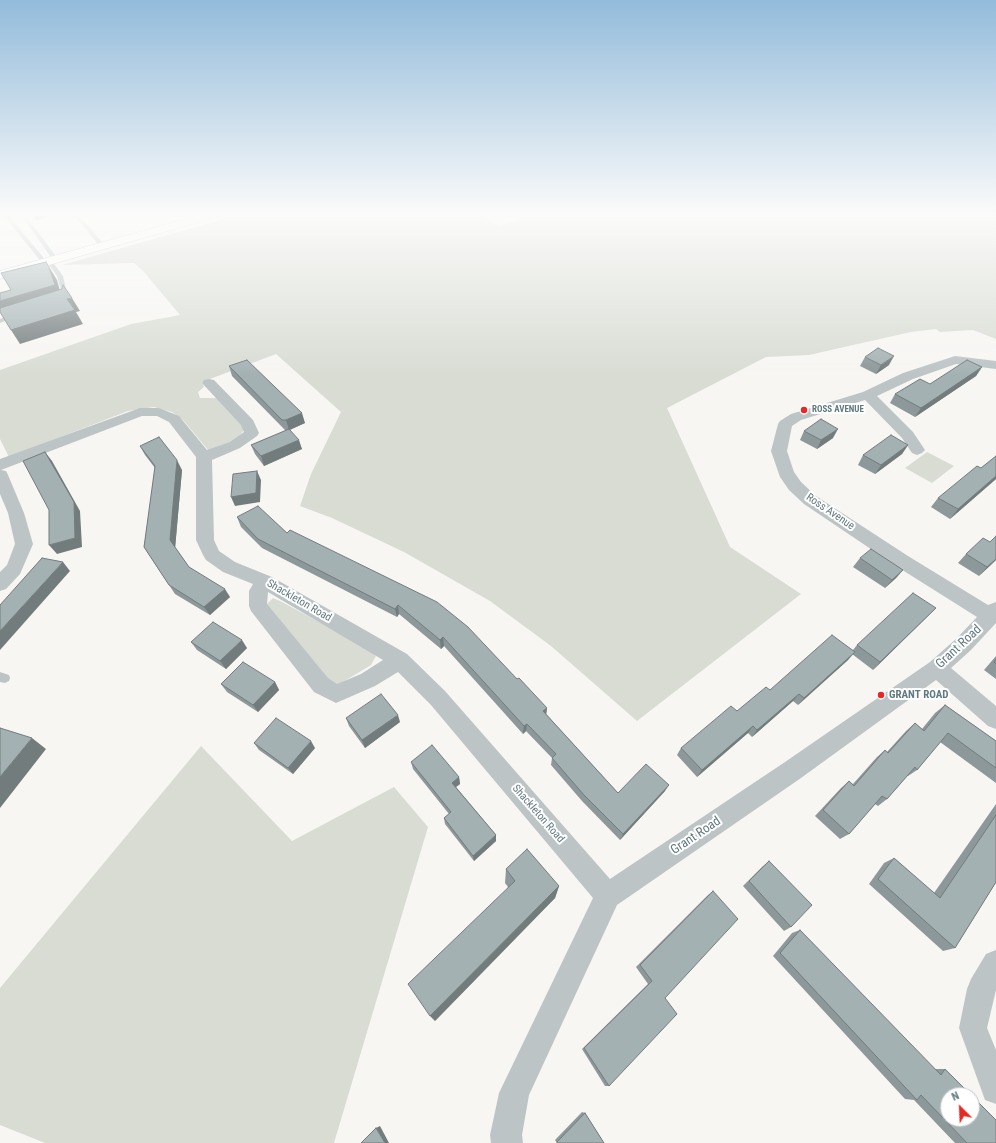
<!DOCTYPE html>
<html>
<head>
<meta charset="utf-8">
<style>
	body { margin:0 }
	#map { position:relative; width:996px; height:1143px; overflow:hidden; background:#f7f6f3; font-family:"Roboto Condensed",sans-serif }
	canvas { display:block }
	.north { position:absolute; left:940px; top:1087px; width:40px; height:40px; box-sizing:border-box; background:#fff; border:1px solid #c0c9cc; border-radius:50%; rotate:336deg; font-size:11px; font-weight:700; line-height:16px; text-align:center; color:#61797f }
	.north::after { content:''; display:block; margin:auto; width:14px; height:18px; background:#e42926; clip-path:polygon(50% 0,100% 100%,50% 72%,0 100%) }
</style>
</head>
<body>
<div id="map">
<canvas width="996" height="1143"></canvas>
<div class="north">N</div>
</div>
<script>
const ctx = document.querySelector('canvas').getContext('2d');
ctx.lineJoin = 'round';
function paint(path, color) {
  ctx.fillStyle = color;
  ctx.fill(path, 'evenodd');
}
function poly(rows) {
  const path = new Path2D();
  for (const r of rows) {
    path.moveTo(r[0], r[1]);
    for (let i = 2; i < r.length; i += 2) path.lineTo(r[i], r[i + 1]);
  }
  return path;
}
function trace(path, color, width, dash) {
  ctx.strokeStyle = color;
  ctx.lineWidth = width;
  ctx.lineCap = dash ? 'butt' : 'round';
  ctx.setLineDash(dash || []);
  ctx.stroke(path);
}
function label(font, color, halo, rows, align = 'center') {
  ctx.font = font + ' "Roboto Condensed",sans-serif';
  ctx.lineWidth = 4;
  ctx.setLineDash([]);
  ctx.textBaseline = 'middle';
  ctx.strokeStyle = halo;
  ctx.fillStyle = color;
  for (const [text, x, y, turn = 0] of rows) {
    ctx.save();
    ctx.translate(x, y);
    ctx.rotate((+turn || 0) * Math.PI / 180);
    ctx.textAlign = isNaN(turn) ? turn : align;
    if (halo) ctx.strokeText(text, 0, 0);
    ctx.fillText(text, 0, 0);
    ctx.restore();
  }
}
paint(poly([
	[234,216,481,216,500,226,527,216,996,216,996,339,973,330,940,332,936,329,911,332,809,355,766,357,667,408,730,547,801,594,637,721,551,646,490,601,404,552,332,518,300,506,311,474,341,412,276,354,202,382,204,387,198,392,200,398,218,398,245,429,234,442,209,451,183,420,172,412,154,407,128,411,9,457,0,439,0,370,131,324,180,315,144,272,134,263,62,265],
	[927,452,954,466,932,483,905,468],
	[273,598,282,602,369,649,376,656,371,665,338,685,328,679,266,605],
	[201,746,292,841,394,787,428,827,334,1143,45,1143,0,1125,0,988]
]), '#d8dcd3');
const primary = poly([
	[196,216,215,216,213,218,0,279,0,271,196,216]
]);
trace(primary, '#b1b8ba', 1);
paint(poly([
	[4,216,9,216,43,257,43,259,39,259,4,216],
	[22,216,26,216,55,255,54,256,50,256,22,216],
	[75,216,80,216,101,241,101,243,97,243,75,216],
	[48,261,52,261,63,276,68,298,63,297,57,276,47,262,48,261],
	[15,313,18,315,17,316,0,323,0,319,15,313],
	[0,672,9,675,10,678,9,681,5,683,0,682,0,672]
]), '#bdc4c6');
paint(poly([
	[955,356,996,361,996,369,956,364,913,379,877,396,913,432,925,450,922,453,917,455,912,453,902,438,865,400,801,420,792,426,787,451,794,472,801,482,816,496,908,556,988,605,996,602,996,623,971,650,951,668,996,706,996,729,988,726,936,680,801,778,617,905,529,1095,522,1135,523,1143,491,1143,490,1135,499,1093,593,898,431,705,398,672,375,686,336,703,314,692,251,611,249,606,249,591,253,584,223,572,206,560,203,555,196,540,196,457,169,422,157,416,142,416,1,470,6,471,8,475,24,513,33,544,20,574,6,589,0,591,0,572,7,565,15,544,8,513,0,494,0,459,140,408,159,408,179,416,207,450,230,442,244,432,241,425,202,383,204,380,209,379,214,380,253,420,259,433,257,436,240,448,212,460,214,540,219,551,235,562,272,577,407,654,445,691,610,879,785,762,930,662,957,638,977,617,896,566,804,504,789,490,780,477,771,451,778,424,780,421,791,414,863,392,903,373,955,356],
	[268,592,383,660,361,674,337,684,328,678,267,604,268,592],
	[996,950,996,990,987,1028,996,1050,996,1104,985,1100,959,1028,967,989,971,979,986,954,996,950]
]), '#bdc4c6');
paint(primary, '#fff');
paint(poly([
	[865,357,889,365,876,374,860,366],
	[229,366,305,423,290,430,302,449,264,466,255,454,251,445,287,430,285,430,232,376],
	[982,367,976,376,915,417,890,403,895,394,930,384],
	[804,431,833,438,817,449,800,440],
	[908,445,902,454,875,474,858,465,863,455],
	[140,446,182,470,175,548,189,567,230,597,210,615,175,594,144,547,155,468,145,455],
	[996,456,996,479,950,519,931,507,938,498,981,468],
	[237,517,287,533,517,679,547,708,546,714,618,793,665,791,620,840,582,801,551,765,552,758,526,731,523,734,444,646,441,649,399,614,397,617,262,548,241,527],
	[996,536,996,560,979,576,958,563,966,554,990,542],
	[860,558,903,570,896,578,885,588,853,567],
	[936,608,873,670,852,654,848,660,798,705,793,701,752,737,748,733,697,777,677,755,681,748,770,690,853,650,857,645],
	[191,642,247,648,226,669,197,650],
	[996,656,996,679,984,670],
	[275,682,279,690,258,712,227,692,221,684],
	[945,705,996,741,996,783,940,742,917,770,908,776,907,776,887,799,878,806,875,804,849,834,840,839,815,816,841,788,849,781,853,784,877,757,885,750,887,752,906,731,915,723,922,729,935,713],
	[346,718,400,722,365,748,349,726],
	[254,743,315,748,293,774,259,750],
	[411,762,459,777,460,784,456,787,496,835,496,841,474,861,445,824,444,818,449,814,413,769],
	[996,804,996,882,955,948,943,951,869,884,884,863,894,858,934,893],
	[769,861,791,927,784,931,743,886,763,866],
	[506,869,559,886,555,898,435,1021,508,887,505,883],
	[713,891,665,998,609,1086,605,1086,582,1049,648,984,636,967,708,895],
	[800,930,934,1069,945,1069,996,1143,955,1143,914,1100,905,1099,773,956,792,933],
	[582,1112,585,1113,604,1143,557,1143,555,1140]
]), '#8d989a');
paint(poly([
	[34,216,51,216,36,220],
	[49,267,57,280,62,298,0,311,0,301],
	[72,298,80,311,76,312,83,324,20,344,11,330,67,299],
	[894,356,889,365,876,374,881,365],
	[982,367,976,376,915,417,921,408],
	[302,413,305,423,289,430,286,420],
	[838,429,833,438,817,449,821,440],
	[299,440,302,449,264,466,261,456],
	[908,445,902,454,875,474,881,465],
	[45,452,52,461,80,511,82,547,57,554,49,545,75,538],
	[177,460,182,470,175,549,170,540],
	[257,471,261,480,260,502,235,506,231,497],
	[996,476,996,479,950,519,958,509],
	[996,559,996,560,979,576,987,567],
	[63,562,70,571,0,650,0,631],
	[903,570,896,578,885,588,892,580],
	[225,589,230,597,210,615,204,607],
	[398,605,399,614,397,617,395,609],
	[936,608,928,616,873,670,880,662],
	[443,637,444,646,441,649,440,640],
	[242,640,247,648,226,669,220,661],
	[855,652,848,660,798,705,804,698],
	[275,682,279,690,258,712,253,705],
	[799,694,793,701,752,737,757,730],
	[547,708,546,716,543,711],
	[398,715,400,722,365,748,362,740],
	[527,724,526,731,523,734,524,726],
	[753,726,748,733,697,777,702,770],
	[32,738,46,749,0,808,0,777],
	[311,741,315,748,293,774,288,768],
	[459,777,460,784,453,789,452,783],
	[669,785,665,791,620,840,623,834],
	[496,835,496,841,474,861,473,856],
	[559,886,555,898,435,1021,430,1016],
	[380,1126,389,1143,385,1143,376,1128]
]), '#737c7d');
const building = poly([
	[46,262,49,267,55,285,0,301,0,293,11,290,1,273,46,262],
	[63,285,72,298,67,299,75,310,11,330,0,312,0,308,62,289,63,285],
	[878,348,894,356,881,365,865,357,878,348],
	[247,360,302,413,286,420,282,420,229,366,247,360],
	[967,360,982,367,921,408,895,394,920,379,930,384,967,360],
	[821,419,838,429,821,440,804,431,821,419],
	[289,429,299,440,261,456,251,445,289,429],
	[891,435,908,445,881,465,863,455,891,435],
	[159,437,177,460,170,540,189,567,225,589,204,607,169,585,144,547,155,466,140,446,159,437],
	[45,452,74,502,75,538,49,545,49,510,23,461,45,452],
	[996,456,996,476,958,509,938,498,977,466,981,468,996,456],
	[257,471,256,493,231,497,233,474,257,471],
	[258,506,287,533,290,530,437,602,468,627,517,679,519,678,547,708,543,711,618,793,646,764,669,785,623,834,584,795,552,758,556,754,527,724,524,726,443,637,440,640,398,605,395,609,258,539,237,517,258,506],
	[996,536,996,559,987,567,966,554,983,538,990,542,996,536],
	[871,549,903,570,892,580,860,558,871,549],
	[42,558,63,562,0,631,0,605,42,558],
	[913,593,936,608,880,662,857,645,913,593],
	[213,622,242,640,220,661,191,642,213,622],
	[832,635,855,652,804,698,799,694,757,730,753,726,702,770,681,748,731,706,737,711,766,687,770,690,832,635],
	[996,659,996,664,994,662,996,659],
	[243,662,275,682,253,705,221,684,243,662],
	[381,694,398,715,362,740,346,718,381,694],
	[945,705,996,741,996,768,948,733,917,770,915,767,887,799,882,796,849,834,823,810,849,781,854,786,885,750,888,753,915,723,924,731,945,705],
	[276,718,311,741,288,768,254,743,276,718],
	[0,728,32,738,0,777,0,728],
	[432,745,459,777,452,783,496,835,473,856,444,818,451,812,411,762,432,745],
	[996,815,996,882,955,948,878,879,894,858,940,898,996,815],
	[527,849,559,886,430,1016,408,984,515,881,506,869,527,849],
	[769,861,812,905,791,927,749,881,769,861],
	[713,891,738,919,665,998,677,1014,609,1086,584,1048,652,981,640,965,713,891],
	[800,930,941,1075,945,1069,971,1095,948,1095,948,1119,972,1119,972,1096,996,1120,996,1143,967,1143,921,1095,917,1100,780,953,800,930],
	[585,1113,604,1143,557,1143,557,1142,585,1113],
	[376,1128,385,1143,361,1143,376,1128]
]);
paint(building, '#a4b1b3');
trace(building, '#737c7d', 1);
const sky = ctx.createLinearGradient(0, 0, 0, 376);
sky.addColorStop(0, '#93bbdb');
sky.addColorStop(0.57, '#fbfbfa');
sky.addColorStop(1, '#fbfbfa00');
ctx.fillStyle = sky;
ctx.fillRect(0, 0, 996, 376);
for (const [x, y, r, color] of [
	[804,410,4,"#e42926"],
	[881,695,4,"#e42926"]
]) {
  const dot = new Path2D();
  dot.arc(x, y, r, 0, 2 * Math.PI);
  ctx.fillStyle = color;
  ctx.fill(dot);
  trace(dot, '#fff', 1.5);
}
label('bold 9px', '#61797f', '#fff', [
	["ROSS AVENUE",812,410]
], 'left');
label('11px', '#61797f', '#fff', [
	["Ross Avenue",830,512,34],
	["Shackleton Road",299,601,30],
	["Shackleton Road",538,814,49]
]);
label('bold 11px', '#61797f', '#fff', [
	["GRANT ROAD",889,695]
], 'left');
label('13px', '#61797f', '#fff', [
	["Grant Road",959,647,-43],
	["Grant Road",696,836,-34]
]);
</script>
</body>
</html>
